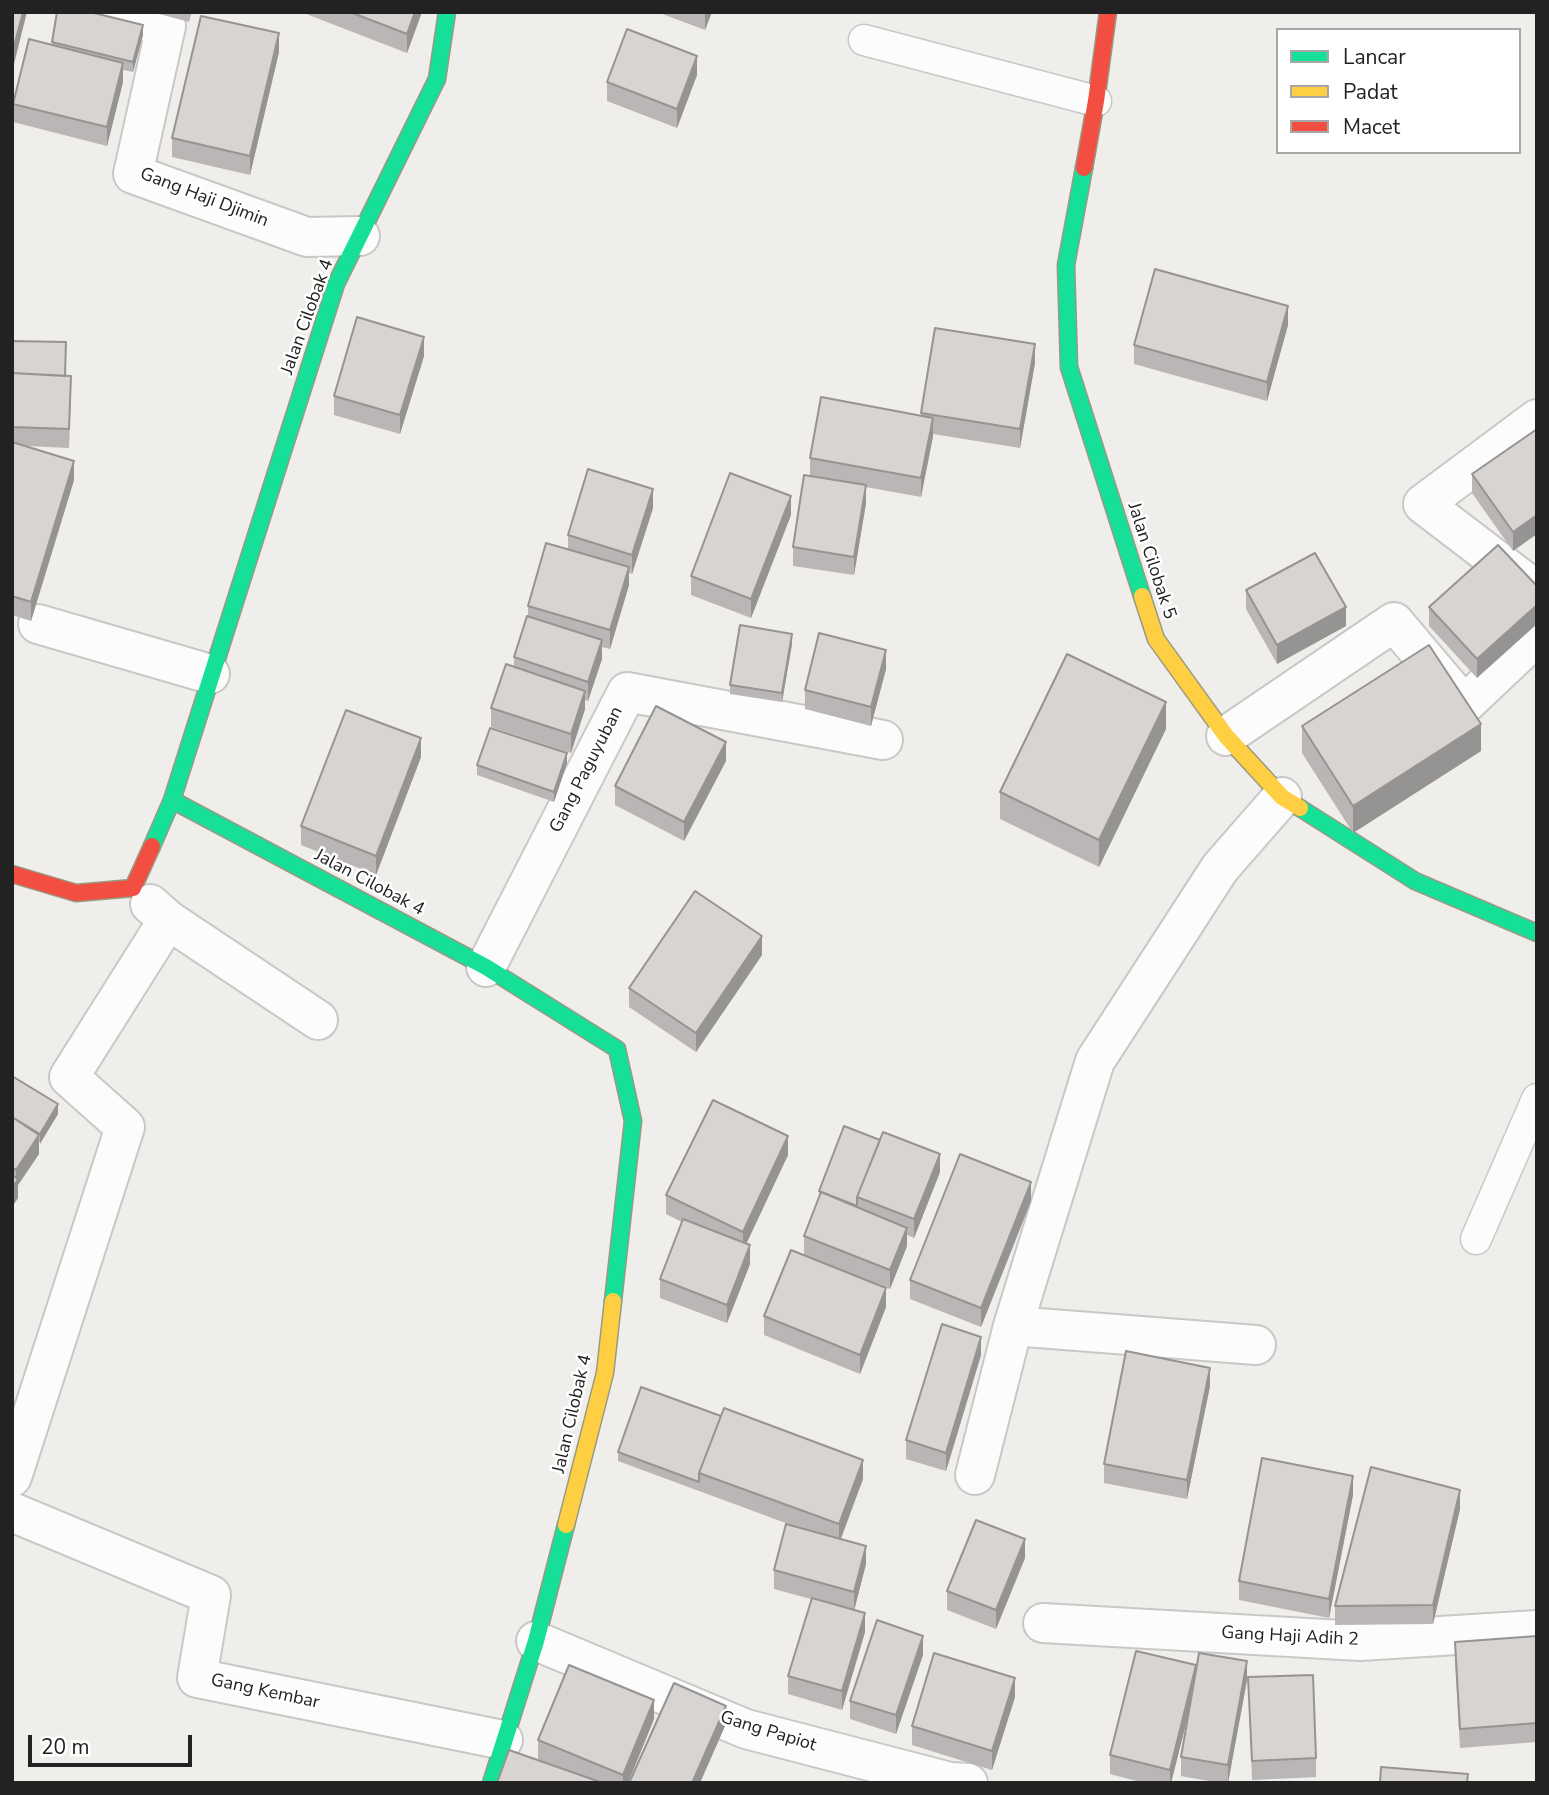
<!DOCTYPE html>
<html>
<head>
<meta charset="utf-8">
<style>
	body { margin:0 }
	#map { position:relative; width:1549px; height:1795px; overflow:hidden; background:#f0eeeb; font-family:"Nunito Sans",sans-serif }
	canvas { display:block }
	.frame { position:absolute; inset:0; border:14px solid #222; pointer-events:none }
	.legend { position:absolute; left:1276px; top:28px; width:245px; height:126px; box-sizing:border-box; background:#fff; border:2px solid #a7a7a7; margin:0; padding:9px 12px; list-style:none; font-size:21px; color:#222 }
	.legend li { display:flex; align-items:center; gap:14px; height:35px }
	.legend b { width:35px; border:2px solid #a7a7a7 }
	.scale { position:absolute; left:28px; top:1735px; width:164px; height:32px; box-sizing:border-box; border:4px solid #222; border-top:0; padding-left:9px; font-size:21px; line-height:24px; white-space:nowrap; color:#222; -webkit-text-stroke:5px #fff; paint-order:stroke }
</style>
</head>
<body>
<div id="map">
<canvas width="1549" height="1795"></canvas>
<div class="frame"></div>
<ul class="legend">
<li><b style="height:9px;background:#16e098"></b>Lancar</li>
<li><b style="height:9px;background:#ffcf43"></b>Padat</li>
<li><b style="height:9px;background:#f24e42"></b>Macet</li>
</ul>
<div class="scale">20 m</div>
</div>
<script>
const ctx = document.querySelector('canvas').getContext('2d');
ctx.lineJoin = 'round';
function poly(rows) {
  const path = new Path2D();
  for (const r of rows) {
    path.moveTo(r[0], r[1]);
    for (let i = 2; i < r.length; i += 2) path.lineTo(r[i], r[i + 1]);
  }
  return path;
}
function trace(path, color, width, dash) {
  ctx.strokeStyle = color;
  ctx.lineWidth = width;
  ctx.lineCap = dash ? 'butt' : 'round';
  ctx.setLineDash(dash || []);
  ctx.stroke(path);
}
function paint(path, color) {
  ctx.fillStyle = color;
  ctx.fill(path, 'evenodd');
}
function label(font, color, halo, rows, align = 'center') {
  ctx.font = font + ' "Nunito Sans",sans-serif';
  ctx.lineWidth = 5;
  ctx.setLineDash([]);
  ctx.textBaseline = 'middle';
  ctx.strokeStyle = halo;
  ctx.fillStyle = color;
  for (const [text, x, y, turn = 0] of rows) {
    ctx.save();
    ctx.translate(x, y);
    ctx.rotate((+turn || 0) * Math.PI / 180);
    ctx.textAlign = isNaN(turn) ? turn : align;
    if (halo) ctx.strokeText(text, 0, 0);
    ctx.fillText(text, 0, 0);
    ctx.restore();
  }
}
const lane = poly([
	[864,40,1096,101],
	[1476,1239,1537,1099]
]);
const street = poly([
	[101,12,166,26,133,174,307,237,360,236],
	[1537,419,1423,504,1537,591],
	[38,624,210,674],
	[1226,736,1394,622,1464,705,1537,636],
	[150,904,168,920,318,1020],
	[486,967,627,692,883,740],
	[1013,1326,1256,1345],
	[975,1475,1013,1326,1095,1061,1220,868,1282,797],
	[12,1477,125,1127,69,1077,168,920],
	[12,1512,211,1595,197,1678,503,1740],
	[1043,1623,1360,1641,1537,1630],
	[536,1641,746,1729,950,1782,968,1783]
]);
const fast = poly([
	[1084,168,1066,265,1069,367,1142,596],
	[172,800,486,967,617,1049,633,1121,613,1301],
	[1300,808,1415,881,1537,933],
	[152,846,172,800,336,284,437,79,447,12],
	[491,1783,536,1641,566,1525]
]);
const slow = poly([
	[1142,596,1156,639,1226,736,1282,797,1300,808],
	[566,1525,605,1373,613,1301]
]);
const jam = poly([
	[1084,168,1096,101,1108,12],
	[12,874,76,893,133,888,152,846]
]);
trace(lane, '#c9c8c7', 33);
trace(street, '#c9c8c7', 42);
trace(fast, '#999a82', 19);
trace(slow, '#999a82', 19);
trace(jam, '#999a82', 19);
trace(lane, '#fdfcfc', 30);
trace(street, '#fdfcfc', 38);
trace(fast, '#16e098', 16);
trace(slow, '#ffcf43', 16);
trace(jam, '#f24e42', 16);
paint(poly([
	[152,12,192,12,189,22],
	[301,12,422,12,407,53],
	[657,12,712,12,705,30],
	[143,35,133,72,123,70,123,82,107,146,13,122,13,104,52,45,52,42],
	[279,52,250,175,172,157,172,138],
	[697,75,677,128,607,101,607,82],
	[1288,325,1267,401,1134,364,1134,345],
	[12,341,65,376,71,395,69,448,27,446,74,480,31,621,12,615],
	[424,356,400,434,334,415,334,396],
	[1035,363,1020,448,933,434,921,497,866,487,866,503,854,575,793,566,793,547,810,476,810,458,921,416,921,413],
	[1537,429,1513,551,1472,493,1472,474],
	[653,508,632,574,629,573,629,585,610,649,602,647,602,659,588,701,585,700,585,709,571,753,491,727,491,708,514,667,514,657,528,616,528,606,568,549,568,535],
	[791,515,751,618,691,595,691,576],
	[1498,545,1477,678,1429,626,1429,607],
	[1246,590,1346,626,1277,664,1246,609],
	[792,644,782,702,730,694,730,685],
	[886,669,871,726,805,709,805,690],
	[1302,726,1481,751,1353,833,1302,753],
	[1166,729,1099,867,1000,819,1000,792],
	[421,757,376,875,301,845,301,826],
	[726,761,684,841,615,805,615,786],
	[567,763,554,802,477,775,477,765],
	[762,955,696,1052,629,1007,629,988],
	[12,1076,58,1114,39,1143,39,1154,18,1185,18,1198,12,1207],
	[788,1155,746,1243,750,1264,727,1323,660,1298,660,1279,682,1222,666,1214,666,1195],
	[940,1172,914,1238,907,1235,907,1246,890,1289,804,1255,804,1236,819,1198,819,1191],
	[1031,1201,981,1327,910,1299,910,1280],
	[886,1307,860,1374,764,1335,764,1316],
	[981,1355,946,1471,906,1459,906,1440],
	[1210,1386,1187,1499,1104,1483,1104,1464],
	[618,1452,863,1479,841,1539,866,1564,854,1610,865,1632,842,1710,788,1694,788,1676,811,1599,774,1589,774,1570,791,1525,618,1461],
	[1353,1495,1329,1618,1239,1600,1239,1581],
	[1460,1509,1433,1624,1335,1625,1335,1606],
	[1025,1558,996,1629,947,1610,947,1591],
	[1537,1636,1537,1742,1460,1748,1455,1661,1455,1642],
	[1136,1651,1196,1665,1196,1673,1199,1653,1247,1661,1247,1680,1228,1783,1220,1783,1181,1776,1181,1757,1190,1708,1171,1783,1144,1783,1110,1774,1110,1755],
	[923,1655,896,1734,850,1719,850,1701],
	[1248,1677,1316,1758,1316,1777,1252,1780],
	[1015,1697,992,1770,912,1745,912,1726],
	[654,1719,628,1783,497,1783,549,1764,538,1759,538,1740]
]), '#b9b6b5');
paint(poly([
	[23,12,27,12,12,72,12,54],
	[415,12,422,12,407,53,407,34],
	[705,12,712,12,705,30],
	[143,25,143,35,133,72,133,62],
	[279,33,279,52,250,175,250,156],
	[697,56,697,75,677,128,677,109],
	[123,63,123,82,107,146,107,127],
	[1288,306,1288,325,1267,401,1267,382],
	[424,337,424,356,400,434,400,415],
	[1035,344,1035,363,1020,448,1020,429],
	[933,418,933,437,921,497,921,478],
	[74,461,74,480,31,621,31,602],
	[866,485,866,503,854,575,854,557],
	[653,489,653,508,632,574,632,555],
	[791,496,791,515,751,618,751,599],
	[1537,515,1537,534,1513,551,1513,532],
	[629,567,629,585,610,649,610,630],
	[1537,605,1537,624,1477,678,1477,659],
	[1346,607,1346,626,1277,664,1277,645],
	[792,634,792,644,782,702,782,693],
	[602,640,602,659,588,701,588,682],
	[886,650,886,669,871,726,871,707],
	[585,691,585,709,571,753,571,734],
	[1166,702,1166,729,1099,867,1099,840],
	[1481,724,1481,751,1353,833,1353,806],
	[421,738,421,757,376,875,376,856],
	[726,742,726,761,684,841,684,822],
	[567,753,567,763,554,802,554,792],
	[762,936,762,955,696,1052,696,1033],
	[58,1104,58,1114,40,1144,40,1134],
	[39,1135,39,1154,18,1185,18,1198,12,1207,12,1188,16,1183,16,1170],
	[788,1136,788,1155,743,1251,743,1232],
	[940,1154,940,1172,914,1238,914,1219],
	[1031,1182,1031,1201,981,1327,981,1308],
	[907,1228,907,1246,890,1289,890,1270],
	[750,1245,750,1264,727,1323,727,1305],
	[886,1288,886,1307,860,1374,860,1355],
	[981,1337,981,1355,946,1471,946,1453],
	[1210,1368,1210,1386,1187,1499,1187,1480],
	[863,1460,863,1479,839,1543,839,1524],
	[1353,1476,1353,1495,1329,1618,1329,1599],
	[1460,1490,1460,1509,1433,1624,1433,1605],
	[1025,1539,1025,1558,996,1629,996,1610],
	[866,1546,866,1564,854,1611,854,1592],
	[865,1613,865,1632,842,1710,842,1691],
	[923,1636,923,1655,896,1734,896,1715],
	[1247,1661,1247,1680,1228,1783,1228,1765],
	[1196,1665,1196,1684,1171,1783,1170,1783,1170,1770],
	[1015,1678,1015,1697,992,1770,992,1751],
	[654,1700,654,1719,628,1783,623,1783,623,1775],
	[726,1706,726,1724,700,1783,692,1783]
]), '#969493');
const building = poly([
	[12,12,23,12,12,54,12,12],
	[57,12,90,12,143,25,133,62,52,42,57,12],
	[350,12,415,12,407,34,350,12],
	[201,16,279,33,250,156,172,138,201,16],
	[627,29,697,56,677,109,607,82,627,29],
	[29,39,123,63,107,127,13,104,29,39],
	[1155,269,1288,306,1267,382,1134,345,1155,269],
	[357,317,424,337,400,415,334,396,357,317],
	[935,328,1035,344,1020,429,921,413,935,328],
	[12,341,66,342,65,376,12,373,12,341],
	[12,373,71,376,69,429,12,427,12,373],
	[821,397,933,418,921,478,810,458,821,397],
	[1537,429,1537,515,1513,532,1472,474,1537,429],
	[12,442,74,461,31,602,12,596,12,442],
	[588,469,653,489,632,555,568,535,588,469],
	[730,473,791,496,751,599,691,576,730,473],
	[804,475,866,485,854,557,793,547,804,475],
	[546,543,629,567,610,630,528,606,546,543],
	[1498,545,1537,586,1537,605,1477,659,1429,607,1498,545],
	[1315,553,1346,607,1277,645,1246,590,1315,553],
	[527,616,602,640,588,682,514,657,527,616],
	[740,625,792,634,782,693,730,685,740,625],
	[819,633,886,650,871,707,805,690,819,633],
	[1429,645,1481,724,1353,806,1302,726,1429,645],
	[1067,654,1166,702,1099,840,1000,792,1067,654],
	[506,664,585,691,571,734,491,708,506,664],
	[656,706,726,742,684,822,615,786,656,706],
	[346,710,421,738,376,856,301,826,346,710],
	[490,728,567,753,554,792,477,765,490,728],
	[695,891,762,936,696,1033,629,988,695,891],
	[12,1076,58,1104,40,1134,12,1117,12,1076],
	[713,1100,788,1136,743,1232,666,1195,713,1100],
	[12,1117,39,1135,16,1170,12,1167,12,1117],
	[844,1126,880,1140,857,1197,857,1206,819,1191,844,1126],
	[883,1132,940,1154,914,1219,857,1197,883,1132],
	[960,1154,1031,1182,981,1308,910,1280,960,1154],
	[12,1175,18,1179,12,1188,12,1175],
	[821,1192,907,1228,890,1270,804,1236,821,1192],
	[683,1219,750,1245,727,1305,660,1279,683,1219],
	[791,1250,886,1288,860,1355,764,1316,791,1250],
	[942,1324,981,1337,946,1453,906,1440,942,1324],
	[1126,1351,1210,1368,1187,1480,1104,1464,1126,1351],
	[641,1387,721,1416,699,1473,699,1482,618,1452,641,1387],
	[724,1408,863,1460,839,1524,699,1473,724,1408],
	[1262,1458,1353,1476,1329,1599,1239,1581,1262,1458],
	[1371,1467,1460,1490,1433,1605,1335,1606,1371,1467],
	[976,1520,1025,1539,996,1610,947,1591,976,1520],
	[786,1524,866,1546,854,1592,774,1570,786,1524],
	[812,1598,865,1613,842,1691,788,1676,812,1598],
	[877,1620,923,1636,896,1715,850,1701,877,1620],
	[1537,1636,1537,1723,1460,1729,1455,1642,1537,1636],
	[1136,1651,1196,1665,1170,1770,1110,1755,1136,1651],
	[934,1653,1015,1678,992,1751,912,1726,934,1653],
	[1199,1653,1247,1661,1228,1765,1181,1757,1199,1653],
	[569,1665,654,1700,623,1775,538,1740,569,1665],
	[1313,1675,1316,1758,1252,1761,1248,1677,1313,1675],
	[674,1683,726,1706,692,1783,629,1783,674,1683],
	[509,1750,603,1783,497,1783,509,1750],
	[1381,1767,1468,1774,1467,1783,1380,1783,1381,1767]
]);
paint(building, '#d7d4d2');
trace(building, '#969493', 2);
label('18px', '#222', '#fff', [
	["Gang Haji Djimin",204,198,21],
	["Jalan Cilobak 4",308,317,-70],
	["Jalan Cilobak 5",1151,561,72],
	["Gang Paguyuban",587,770,-63],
	["Jalan Cilobak 4",369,883,28],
	["Jalan Cilobak 4",573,1414,-77],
	["Gang Haji Adih 2",1290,1637,3],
	["Gang Kembar",265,1692,12],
	["Gang Papiot",768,1732,17]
]);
</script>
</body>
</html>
